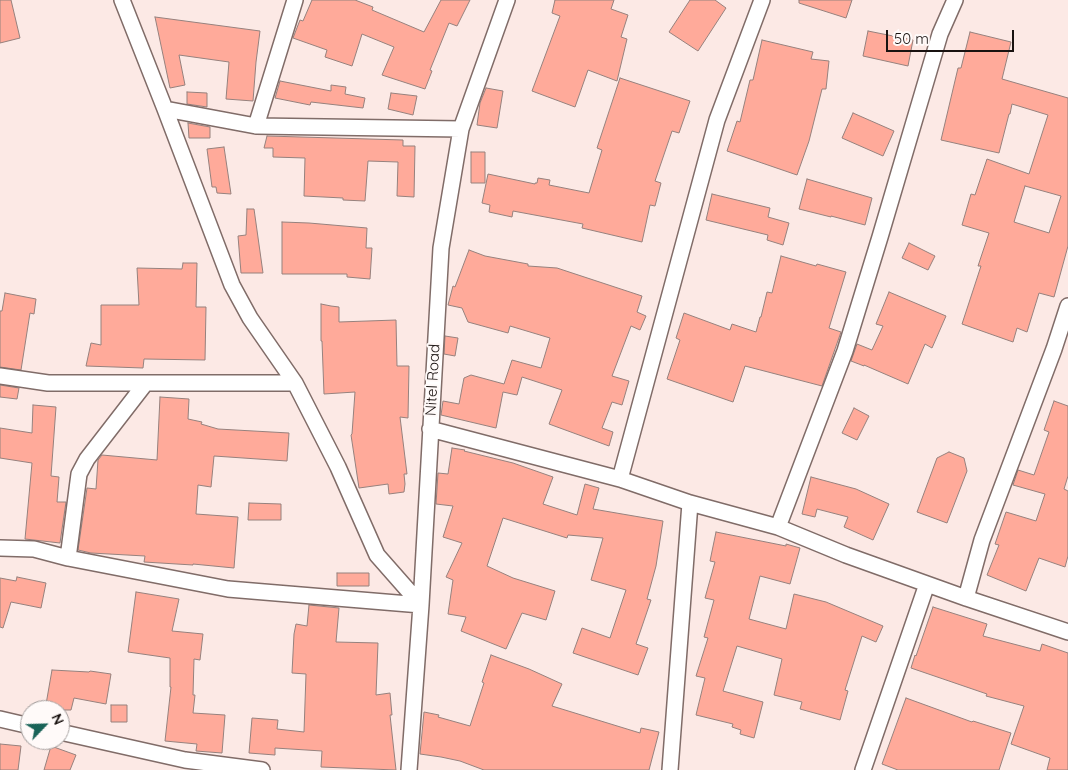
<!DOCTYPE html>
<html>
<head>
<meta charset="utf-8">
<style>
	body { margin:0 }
	#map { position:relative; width:1068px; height:770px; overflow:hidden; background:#fce9e5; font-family:Quicksand,sans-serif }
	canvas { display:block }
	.north { position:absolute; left:20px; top:700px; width:50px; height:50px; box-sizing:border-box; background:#fffaf9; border:1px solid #a39d9c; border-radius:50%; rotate:66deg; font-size:14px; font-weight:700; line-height:20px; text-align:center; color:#191210 }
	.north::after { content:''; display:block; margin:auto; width:18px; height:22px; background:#196358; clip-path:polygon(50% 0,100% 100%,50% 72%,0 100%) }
	.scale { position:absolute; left:886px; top:30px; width:128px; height:22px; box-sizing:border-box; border:2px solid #191210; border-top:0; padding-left:6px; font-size:15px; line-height:18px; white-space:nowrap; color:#191210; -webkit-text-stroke:4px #fffaf9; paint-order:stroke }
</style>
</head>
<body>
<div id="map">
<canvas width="1068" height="770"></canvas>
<div class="north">N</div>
<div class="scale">50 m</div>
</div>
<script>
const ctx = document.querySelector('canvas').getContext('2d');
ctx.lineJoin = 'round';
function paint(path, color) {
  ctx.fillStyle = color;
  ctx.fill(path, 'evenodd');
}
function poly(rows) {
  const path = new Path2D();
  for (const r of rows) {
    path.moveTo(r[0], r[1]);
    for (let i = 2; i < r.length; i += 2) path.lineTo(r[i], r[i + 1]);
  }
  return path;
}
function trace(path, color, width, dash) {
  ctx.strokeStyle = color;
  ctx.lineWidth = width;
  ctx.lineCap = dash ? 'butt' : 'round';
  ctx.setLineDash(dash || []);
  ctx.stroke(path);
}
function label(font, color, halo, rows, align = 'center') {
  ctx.font = font + ' Quicksand,sans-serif';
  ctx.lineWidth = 4;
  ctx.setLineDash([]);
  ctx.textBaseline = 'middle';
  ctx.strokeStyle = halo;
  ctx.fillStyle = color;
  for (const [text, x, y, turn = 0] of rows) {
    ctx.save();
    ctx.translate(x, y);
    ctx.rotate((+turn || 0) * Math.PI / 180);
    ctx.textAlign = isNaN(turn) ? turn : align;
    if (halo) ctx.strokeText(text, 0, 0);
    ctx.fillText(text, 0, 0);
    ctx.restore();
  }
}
const building = poly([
	[0,0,11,0,20,38,0,43,0,0],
	[312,0,355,0,373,7,372,10,424,32,441,0,470,0,457,26,449,23,430,70,432,71,425,89,382,75,394,47,362,34,352,66,325,57,327,50,293,38,300,20,303,21,312,0],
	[555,0,614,0,611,9,628,15,621,37,627,39,617,81,588,70,575,107,532,91,560,16,552,13,555,0],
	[690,0,715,0,726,8,698,51,669,32,690,0],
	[799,0,852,0,846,18,799,3,799,0],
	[155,17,260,31,256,62,253,101,226,99,229,62,179,55,185,85,170,88,155,17],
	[868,31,913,40,908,66,863,56,868,31],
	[970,32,1011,42,1002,79,1068,98,1068,246,1054,297,1039,293,1027,332,1017,328,1013,342,962,324,981,266,978,266,989,233,962,225,971,194,975,195,987,159,1029,174,1048,115,1012,104,1010,114,1009,114,999,153,941,140,958,68,961,68,970,32],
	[1025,186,1061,196,1049,233,1014,222,1025,186],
	[762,40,813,52,811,59,829,61,826,89,822,89,809,141,797,175,727,151,737,121,740,122,750,80,753,80,762,40],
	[620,78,690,101,679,133,672,131,655,181,661,183,655,206,650,205,642,242,582,228,583,224,513,211,512,217,489,212,490,205,482,203,488,174,535,184,535,183,537,183,538,178,550,180,549,185,589,193,602,150,597,148,620,78],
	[280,81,331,91,331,85,346,87,345,94,365,98,363,108,311,102,310,105,275,98,280,81],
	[486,88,503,91,497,128,477,125,480,103,486,88],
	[187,92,207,93,207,107,187,104,187,92],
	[391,93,417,96,413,115,388,109,391,93],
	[853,113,894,131,883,156,842,138,853,113],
	[188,123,210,127,210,138,189,138,188,123],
	[267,136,403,140,403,146,415,146,414,197,397,196,398,162,368,161,365,201,343,200,343,198,304,196,305,158,273,157,273,148,264,148,267,136],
	[224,147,231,194,217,193,216,187,212,187,207,149,224,147],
	[471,152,485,152,485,183,471,183,471,152],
	[807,179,872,198,865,225,831,216,831,217,799,209,807,179],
	[712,194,770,208,768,217,789,223,783,245,767,240,768,235,706,220,712,194],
	[247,209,254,209,263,273,241,273,238,236,246,235,247,209],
	[282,222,309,223,367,228,366,248,372,248,370,279,347,277,347,274,282,274,282,222],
	[909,243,935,256,928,270,902,258,909,243],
	[469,250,485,256,528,264,528,266,557,268,642,296,637,312,646,316,640,330,631,326,612,376,629,381,622,405,612,402,602,428,613,432,609,446,549,424,562,390,522,377,517,395,503,392,496,428,441,415,443,401,459,404,464,378,471,375,504,384,512,360,541,368,550,338,510,326,508,333,468,322,462,308,448,305,453,286,455,287,469,250],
	[781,256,816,266,817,264,846,272,829,328,841,332,822,386,745,366,733,402,667,379,680,340,676,338,684,313,730,330,732,324,756,332,760,317,761,317,767,292,772,293,781,256],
	[183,263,197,263,196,307,206,307,205,360,144,359,143,368,86,366,91,343,101,345,101,305,139,305,137,268,182,269,183,263],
	[889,292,946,316,932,348,925,344,908,384,864,365,864,366,851,361,857,344,872,350,883,326,876,324,889,292],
	[5,293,36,299,34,314,30,313,21,370,0,367,0,311,2,311,5,293],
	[321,304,331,306,339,307,339,322,396,320,397,366,409,366,408,418,400,417,407,474,404,474,405,484,404,492,389,494,388,484,359,488,351,435,352,434,355,392,324,394,322,341,321,341,321,304],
	[445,336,458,338,455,356,444,354,445,336],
	[0,385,19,388,17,399,0,397,0,385],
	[160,397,189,399,188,419,202,422,201,424,218,429,289,433,287,461,214,456,211,487,198,485,196,514,238,517,234,568,193,564,193,565,144,562,145,556,91,553,78,550,87,488,96,489,98,460,102,455,157,460,160,397],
	[1054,401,1068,406,1068,476,1064,489,1068,491,1068,556,1065,567,1039,558,1026,591,987,575,999,545,995,544,1006,512,1036,521,1045,494,1013,485,1018,470,1034,475,1049,432,1044,430,1054,401],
	[33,405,56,407,51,476,59,477,57,502,66,502,60,543,25,539,32,463,0,458,0,428,32,433,33,405],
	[854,408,869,416,857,440,842,433,854,408],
	[452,448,465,450,464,451,513,463,553,477,543,504,577,515,585,484,599,488,593,509,663,521,656,566,647,599,651,600,636,644,648,648,638,675,573,653,582,628,610,638,626,590,591,580,603,538,568,535,567,538,503,518,487,566,513,578,555,591,546,620,522,613,506,649,461,631,466,617,448,614,453,580,446,577,462,543,443,537,453,506,436,504,438,473,448,474,452,448],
	[949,452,964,458,967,471,947,523,917,512,937,458,949,452],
	[811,477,856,489,889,504,873,540,844,527,848,517,817,509,815,517,802,514,811,477],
	[249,503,281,504,281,520,248,520,249,503],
	[716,532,786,546,786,544,800,548,790,584,760,576,749,619,786,629,794,594,826,602,883,626,876,642,862,636,845,690,848,691,840,720,800,709,802,702,774,695,782,659,737,646,723,691,763,702,754,738,740,734,741,730,732,727,733,724,696,715,705,678,696,676,708,638,704,637,714,600,705,598,715,562,710,561,716,532],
	[337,573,369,573,369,586,337,586,337,573],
	[17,577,46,583,41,608,11,602,3,628,0,627,0,578,16,581,17,577],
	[136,592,179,599,172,631,203,634,200,660,194,659,193,695,195,695,193,713,225,715,222,753,196,751,197,744,165,741,171,687,170,687,170,658,128,652,136,592],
	[309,605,339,608,336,642,378,643,376,695,390,693,392,715,390,715,396,770,321,767,322,751,275,748,275,755,249,753,252,718,278,720,277,729,304,732,306,674,292,673,294,634,296,624,307,626,309,605],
	[933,607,987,624,983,636,1040,651,1042,644,1068,653,1068,770,1047,770,1050,758,1011,744,1024,706,986,696,987,694,911,668,915,655,916,656,933,607],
	[491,655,529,669,562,684,552,706,640,733,641,728,659,732,649,770,484,770,460,761,441,757,420,754,424,712,439,715,438,717,470,726,484,683,482,682,491,655],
	[52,670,89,672,90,671,111,674,106,704,74,698,71,710,45,710,52,670],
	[906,698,972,722,973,721,1011,733,999,770,898,770,882,764,906,698],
	[111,705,127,705,127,722,111,722,111,705],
	[0,744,21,746,18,770,0,770,0,744],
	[51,746,76,755,70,770,44,770,51,746]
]);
paint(building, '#ffaa9a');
trace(building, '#96817d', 1);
const street = poly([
	[122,0,165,109,232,285,250,318,295,383,338,467,377,555,421,605],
	[165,109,256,126,461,129],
	[256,126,295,0],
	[0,376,48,383,295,383],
	[430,429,620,479,690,503,778,527,846,555,966,598,1068,632],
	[620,479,717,120,762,0],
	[778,527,845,351,880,237,940,34,955,0],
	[0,548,34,549,68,558,228,589,421,605],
	[68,558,79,474,87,459,145,384],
	[966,598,982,540,1054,349,1068,306],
	[0,719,30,726],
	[60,732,185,760,262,770],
	[409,770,421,605,441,248,461,129,507,0],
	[670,770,690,503],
	[863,770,927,584]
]);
trace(street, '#806c68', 18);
trace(street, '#fff', 15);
label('15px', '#191210', '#fffaf9', [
	["Nitel Road",433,380,-87]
]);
</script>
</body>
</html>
